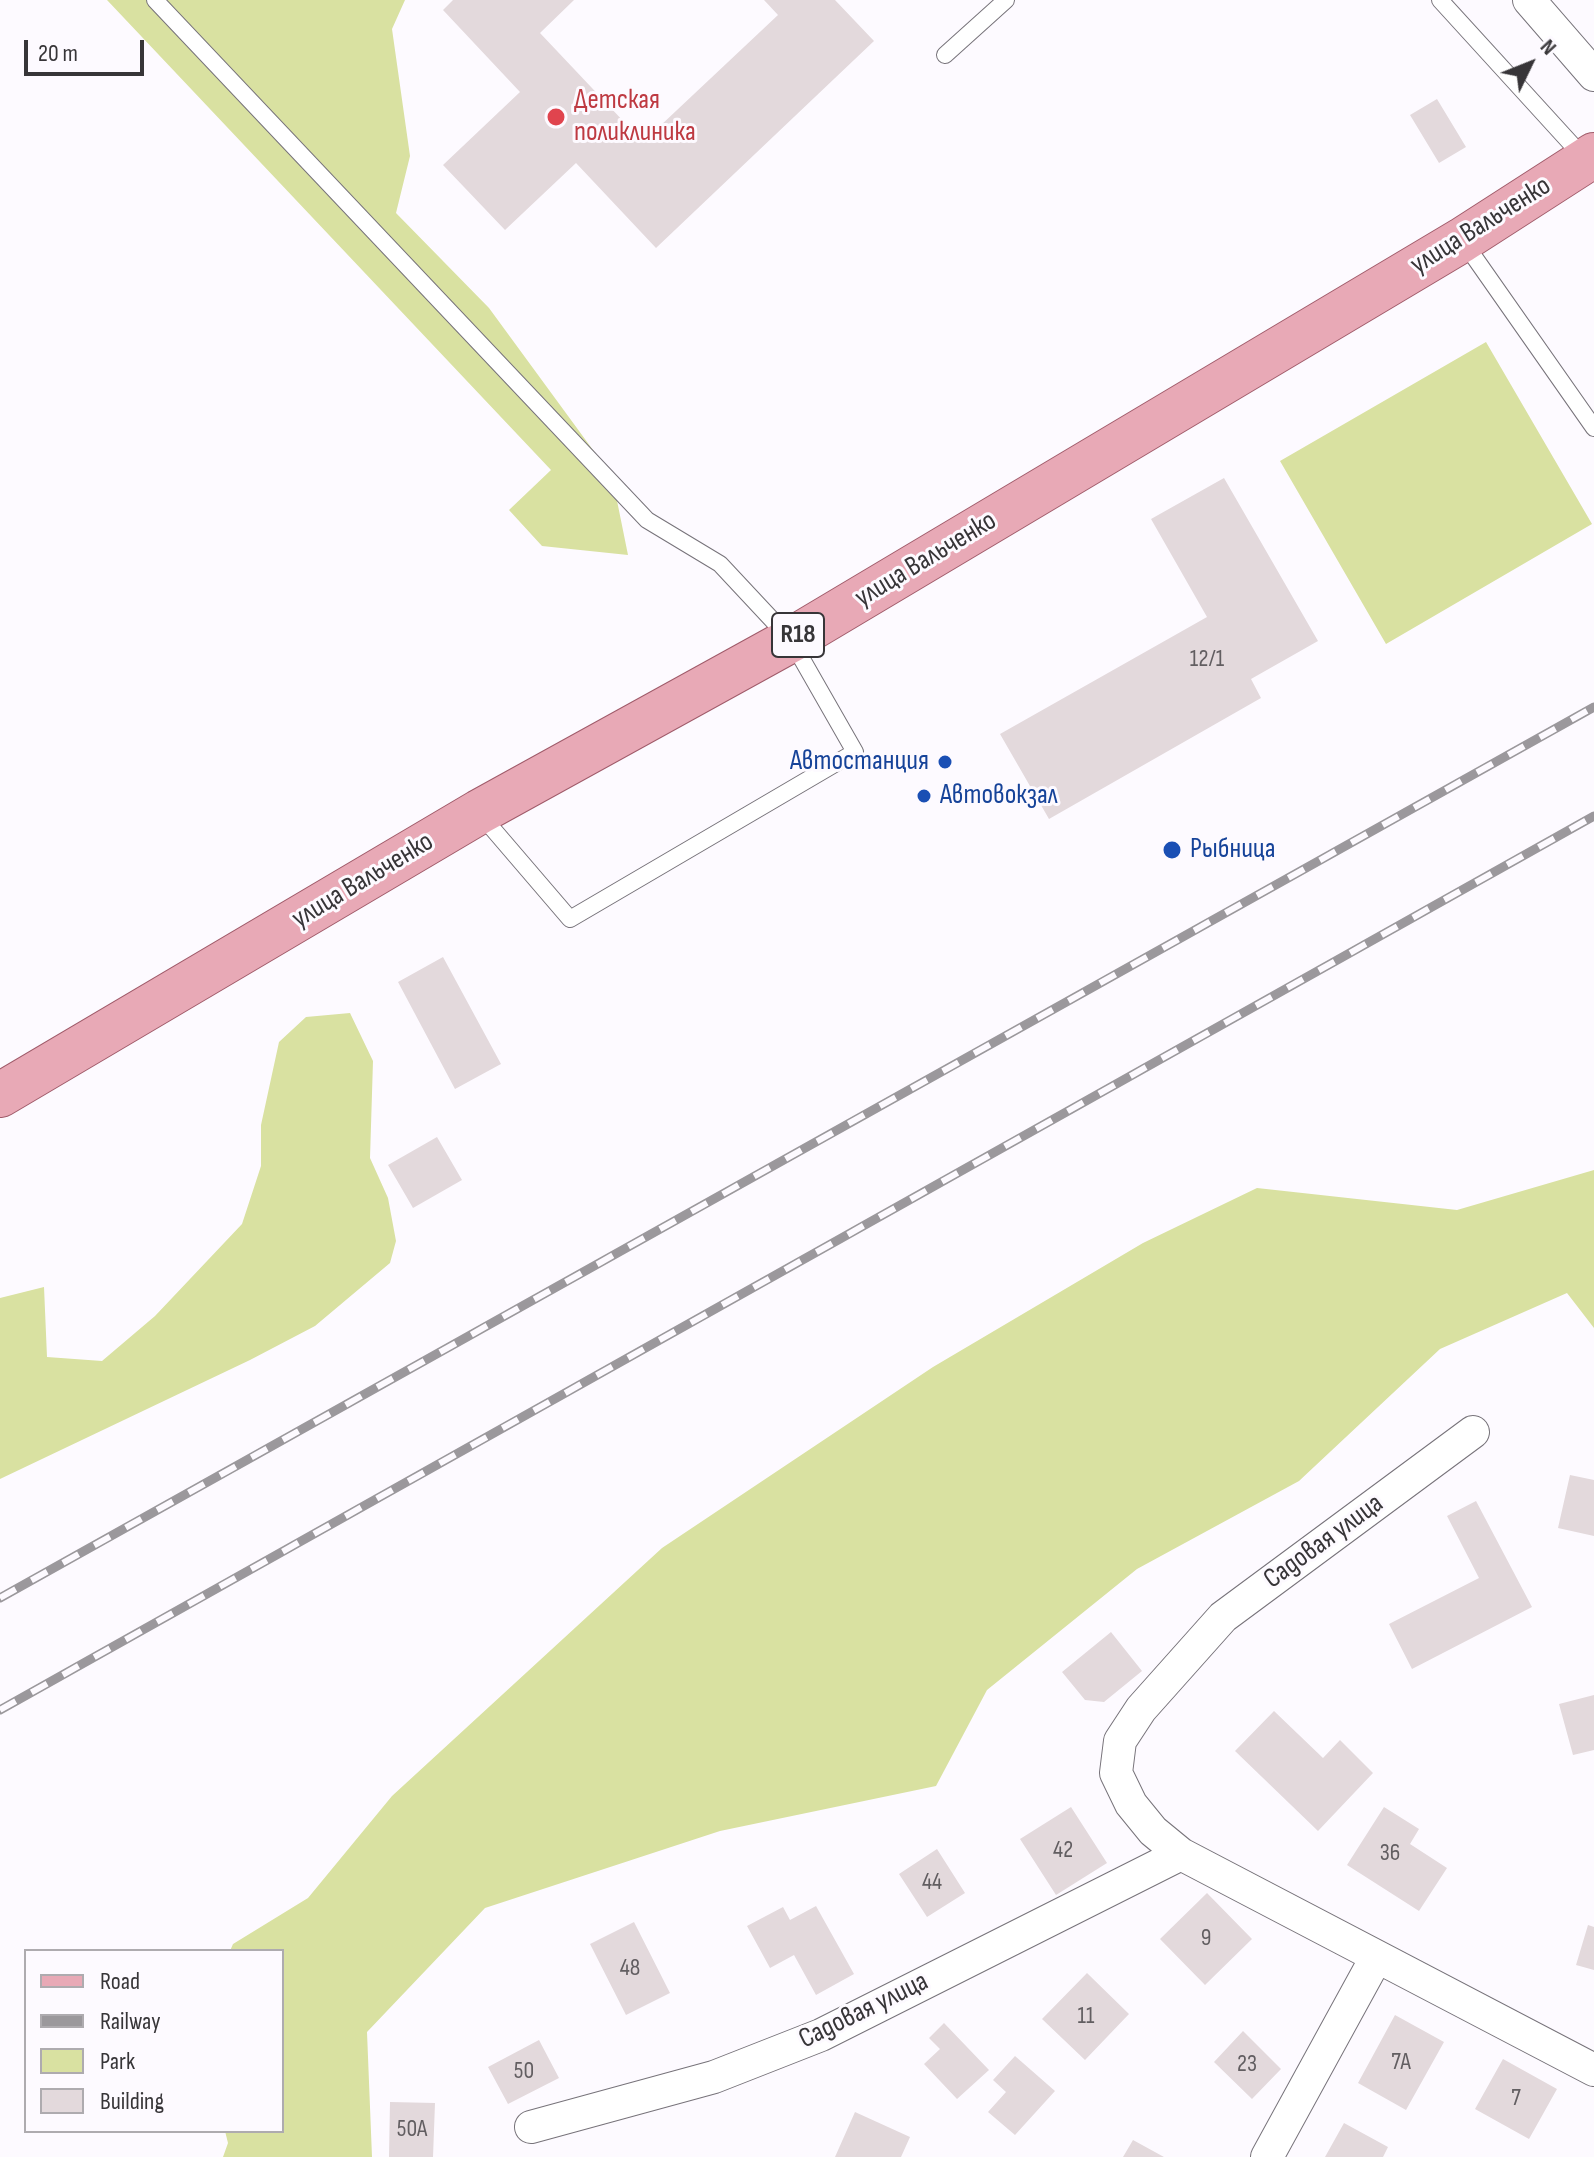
<!DOCTYPE html>
<html>
<head>
<meta charset="utf-8">
<style>
	body { margin:0 }
	#map { position:relative; width:1594px; height:2157px; overflow:hidden; background:#fdfaff; font-family:"Sofia Sans Condensed",sans-serif }
	canvas { display:block }
	.legend { position:absolute; left:24px; top:1949px; width:260px; height:184px; box-sizing:border-box; background:#fdfaff; border:2px solid #aeabaf; margin:0; padding:10px 14px; list-style:none; font-size:24px; color:#373538 }
	.legend li { display:flex; align-items:center; gap:16px; height:40px }
	.legend b { width:40px; border:2px solid #aeabaf }
	.north { position:absolute; left:1490px; top:24px; width:80px; height:80px; -webkit-text-stroke:6px #fdfaff; paint-order:stroke; rotate:47deg; font-size:22px; font-weight:700; line-height:32px; text-align:center; color:#373538 }
	.north::after { content:''; display:block; margin:auto; width:28px; height:36px; background:#373538; clip-path:polygon(50% 0,100% 100%,50% 72%,0 100%) }
	.scale { position:absolute; left:24px; top:40px; width:120px; height:36px; box-sizing:border-box; border:4px solid #373538; border-top:0; padding-left:10px; font-size:24px; line-height:28px; white-space:nowrap; color:#373538; -webkit-text-stroke:6px #fdfaff; paint-order:stroke }
</style>
</head>
<body>
<div id="map">
<canvas width="1594" height="2157"></canvas>
<ul class="legend">
<li><b style="height:10px;background:#e8a9b6"></b>Road</li>
<li><b style="height:10px;background:#9b989c"></b>Railway</li>
<li><b style="height:22px;background:#d9e1a1"></b>Park</li>
<li><b style="height:22px;background:#e3d9dc"></b>Building</li>
</ul>
<div class="north">N</div>
<div class="scale">20 m</div>
</div>
<script>
const ctx = document.querySelector('canvas').getContext('2d');
ctx.lineJoin = 'round';
function paint(path, color) {
  ctx.fillStyle = color;
  ctx.fill(path, 'evenodd');
}
function poly(rows) {
  const path = new Path2D();
  for (const r of rows) {
    path.moveTo(r[0], r[1]);
    for (let i = 2; i < r.length; i += 2) path.lineTo(r[i], r[i + 1]);
  }
  return path;
}
function trace(path, color, width, dash) {
  ctx.strokeStyle = color;
  ctx.lineWidth = width;
  ctx.lineCap = dash ? 'butt' : 'round';
  ctx.setLineDash(dash || []);
  ctx.stroke(path);
}
function label(font, color, halo, rows, align = 'center') {
  ctx.font = font + ' "Sofia Sans Condensed",sans-serif';
  ctx.lineWidth = 6;
  ctx.setLineDash([]);
  ctx.textBaseline = 'middle';
  ctx.strokeStyle = halo;
  ctx.fillStyle = color;
  for (const [text, x, y, turn = 0] of rows) {
    ctx.save();
    ctx.translate(x, y);
    ctx.rotate((+turn || 0) * Math.PI / 180);
    ctx.textAlign = isNaN(turn) ? turn : align;
    if (halo) ctx.strokeText(text, 0, 0);
    ctx.fillText(text, 0, 0);
    ctx.restore();
  }
}
paint(poly([
	[107,0,405,0,392,29,410,156,396,213,489,308,612,476,628,555,542,546,509,510,551,470],
	[1486,342,1592,524,1386,644,1280,461],
	[350,1013,373,1061,370,1158,388,1198,396,1241,390,1263,315,1326,250,1360,0,1479,0,1298,44,1287,47,1357,102,1361,155,1316,242,1224,261,1166,261,1125,279,1042,306,1017],
	[1594,1170,1594,1328,1567,1293,1440,1349,1299,1481,1137,1569,987,1690,936,1786,720,1831,485,1908,367,2032,372,2157,223,2157,228,2143,225,2131,282,2131,282,1951,230,1951,233,1944,308,1898,392,1796,662,1548,933,1367,1143,1243,1257,1188,1457,1210]
]), '#d9e1a1');
paint(poly([
	[453,0,574,0,540,33,643,142,778,15,764,0,835,0,874,41,656,248,576,163,505,230,443,165,520,92,443,10],
	[1437,99,1466,147,1439,163,1410,115],
	[1224,478,1318,641,1251,679,1261,698,1049,819,1000,734,1207,617,1151,519],
	[443,957,501,1064,455,1089,398,982],
	[437,1137,462,1180,413,1208,388,1165],
	[1570,1475,1594,1480,1594,1536,1558,1528],
	[1476,1501,1532,1607,1412,1669,1389,1624,1479,1578,1447,1516],
	[1111,1632,1142,1671,1104,1702,1085,1700,1062,1672],
	[1594,1695,1594,1750,1573,1755,1559,1704],
	[1274,1711,1323,1758,1340,1740,1373,1773,1318,1831,1235,1751],
	[1071,1807,1107,1863,1056,1895,1020,1839],
	[1384,1807,1419,1829,1410,1844,1447,1868,1419,1911,1347,1865],
	[937,1849,965,1893,927,1917,899,1874],
	[1207,1893,1252,1939,1205,1985,1160,1939],
	[816,1906,854,1974,816,1995,794,1955,770,1968,747,1926,783,1907,790,1920],
	[634,1922,670,1993,626,2015,590,1944],
	[1588,1925,1594,1927,1594,1970,1576,1965],
	[1087,1973,1129,2014,1085,2060,1042,2019],
	[1395,2015,1444,2042,1406,2110,1358,2083],
	[944,2023,989,2070,957,2099,924,2064,940,2049,929,2038],
	[1243,2031,1281,2069,1252,2099,1214,2062],
	[539,2040,559,2078,508,2104,488,2067],
	[1015,2056,1055,2091,1015,2135,988,2112,1006,2092,993,2080],
	[1503,2059,1557,2089,1529,2139,1475,2109],
	[390,2102,435,2103,433,2157,389,2157],
	[855,2112,910,2137,901,2157,835,2157],
	[1344,2123,1388,2147,1383,2157,1325,2157],
	[1133,2140,1164,2157,1123,2157]
]), '#e3d9dc');
const lane = poly([
	[155,0,647,520,720,564,791,640,855,752,570,919,480,814],
	[1440,0,1585,159],
	[945,55,1006,0],
	[1463,241,1594,428]
]);
const street = poly([
	[1529,0,1594,75],
	[1473,1432,1223,1617,1141,1709,1120,1741,1116,1773,1131,1804,1153,1831,1181,1854,1594,2070],
	[531,2127,714,2077,821,2035,1181,1854],
	[1267,2157,1376,1958]
]);
const primary = poly([
	[0,1095,479,812,791,640,1462,240,1594,155]
]);
trace(lane, '#77737a', 18);
trace(street, '#77737a', 34);
trace(primary, '#a05b6a', 46);
trace(lane, '#fff', 16);
trace(street, '#fff', 32);
trace(primary, '#e8a9b6', 44);
const rail = poly([
	[0,1598,1594,707],
	[0,1710,1594,816]
]);
trace(rail, '#9b989c', 9);
trace(rail, '#fdfaff', 6, [18]);
for (const [x, y, r, color] of [
	[556,117,10,"#e0444e"],
	[945,762,8,"#1a4fb4"],
	[924,796,8,"#1a4fb4"],
	[1172,850,10,"#1a4fb4"]
]) {
  const dot = new Path2D();
  dot.arc(x, y, r, 0, 2 * Math.PI);
  ctx.fillStyle = color;
  ctx.fill(dot);
  trace(dot, '#fdfaff', 3);
}
label('24px', '#625e61', null, [
	["12/1",1207,660],
	["42",1063,1851],
	["36",1390,1854],
	["44",932,1883],
	["9",1206,1939],
	["48",630,1969],
	["11",1086,2017],
	["7А",1401,2063],
	["23",1247,2065],
	["50",524,2072],
	["7",1516,2099],
	["50А",412,2130]
]);
for (const [x, y, w] of [
	[798,635,52]
]) {
  const box = new Path2D();
  box.roundRect(x - w / 2, y - 22, w, 44, 6);
  ctx.fillStyle = '#fdfaff';
  ctx.fill(box);
  trace(box, '#373538', 2);
}
label('bold 26px', '#373538', null, [
	["R18",798,635]
]);
label('28px', '#be3a42', '#fdfaff', [
	["Детская",574,101],
	["поликлиника",574,133]
], 'left');
label('28px', '#373538', '#fdfaff', [
	["улица Вальченко",1481,226,-32],
	["улица Вальченко",926,560,-31],
	["улица Вальченко",363,881,-31],
	["Садовая улица",1324,1542,-36],
	["Садовая улица",864,2011,-26]
]);
label('28px', '#164399', '#fdfaff', [
	["Автостанция",929,762,"right"],
	["Автовокзал",940,796],
	["Рыбница",1190,850]
], 'left');
</script>
</body>
</html>
